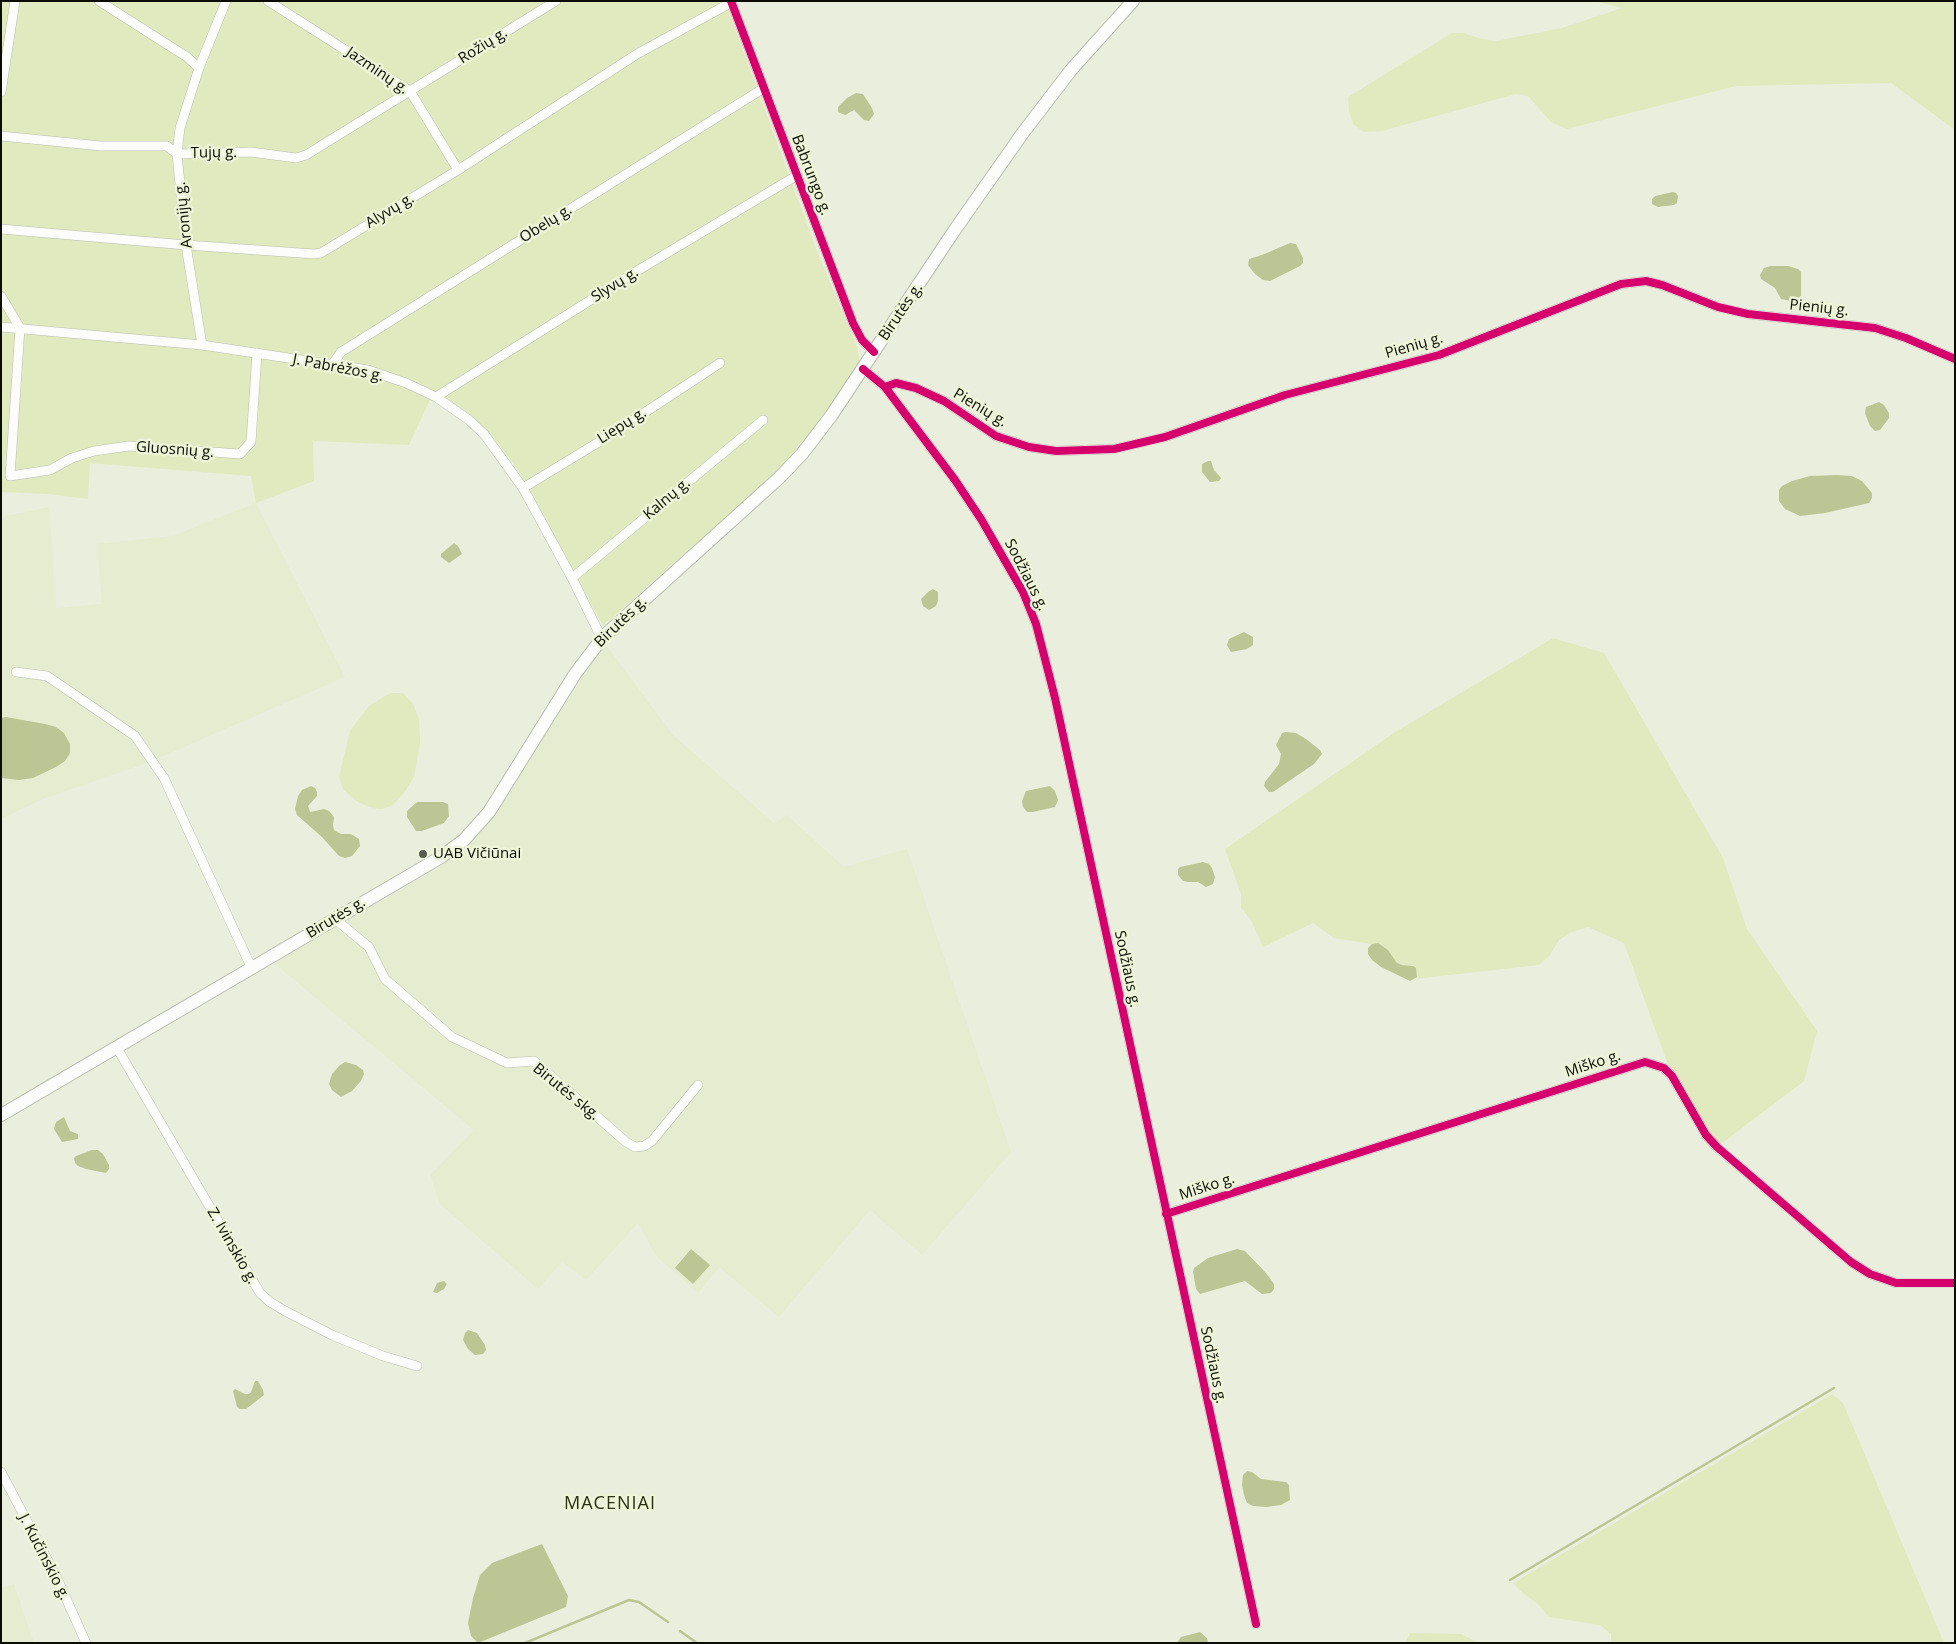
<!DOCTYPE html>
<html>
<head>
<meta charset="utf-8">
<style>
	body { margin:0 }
	#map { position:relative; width:1956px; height:1644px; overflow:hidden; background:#eaeedd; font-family:"Open Sans",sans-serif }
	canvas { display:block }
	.frame { position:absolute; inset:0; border:2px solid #0b0d04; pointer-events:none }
</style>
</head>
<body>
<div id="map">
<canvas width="1956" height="1644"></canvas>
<div class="frame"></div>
</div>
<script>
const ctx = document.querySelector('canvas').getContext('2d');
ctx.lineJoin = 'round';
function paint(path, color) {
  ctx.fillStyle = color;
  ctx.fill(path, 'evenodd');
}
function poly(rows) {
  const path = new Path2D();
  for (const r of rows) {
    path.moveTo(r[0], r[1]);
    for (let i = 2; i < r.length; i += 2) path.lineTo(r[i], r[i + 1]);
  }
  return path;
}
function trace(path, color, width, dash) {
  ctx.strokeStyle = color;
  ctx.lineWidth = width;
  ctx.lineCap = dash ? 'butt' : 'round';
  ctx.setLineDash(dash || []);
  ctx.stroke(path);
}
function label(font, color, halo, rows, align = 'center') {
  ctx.font = font + ' "Open Sans",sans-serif';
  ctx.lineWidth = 5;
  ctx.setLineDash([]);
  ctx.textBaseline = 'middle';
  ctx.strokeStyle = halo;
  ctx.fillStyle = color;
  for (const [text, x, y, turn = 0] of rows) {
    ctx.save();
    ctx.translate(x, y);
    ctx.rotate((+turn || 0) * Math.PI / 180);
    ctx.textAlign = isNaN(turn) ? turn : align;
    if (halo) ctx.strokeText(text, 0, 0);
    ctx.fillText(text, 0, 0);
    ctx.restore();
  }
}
paint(poly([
	[256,503,345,677,147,763,43,799,1,819,1,518,5,516,49,507,56,608,102,604,97,544,172,536],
	[606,645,673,735,774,823,787,815,844,867,907,849,1011,1152,922,1255,870,1210,779,1317,719,1267,698,1293,657,1257,638,1223,586,1280,562,1262,538,1289,440,1204,430,1175,474,1130,274,963,440,867,476,838,488,824,595,658],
	[14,1584,34,1643,1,1643,1,1588]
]), '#e6ecd0');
paint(poly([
	[1,1,725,1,817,251,851,332,858,350,860,364,818,426,781,468,603,626,531,491,513,463,490,434,468,413,434,391,409,445,313,441,314,481,256,503,251,476,90,463,88,499,48,494,1,492],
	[1594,1,1955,1,1955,130,1891,83,1736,86,1567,129,1551,122,1528,96,1516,94,1382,131,1364,132,1353,124,1349,111,1348,97,1452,33,1464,33,1478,38,1496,41,1562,28,1622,8],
	[1553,638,1604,653,1723,858,1747,929,1817,1031,1804,1081,1717,1147,1672,1076,1624,943,1588,927,1572,932,1559,940,1550,955,1539,965,1414,979,1417,977,1413,966,1402,965,1397,963,1388,950,1378,943,1372,944,1334,938,1313,923,1263,947,1252,922,1241,907,1241,894,1225,849,1397,731],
	[390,693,403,693,413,704,419,719,420,743,414,777,404,793,393,805,382,809,372,808,356,801,343,789,339,777,350,731,369,706],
	[1832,1394,1843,1403,1944,1643,1611,1643,1611,1634,1600,1625,1549,1617,1538,1604,1524,1594,1513,1583],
	[1410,1633,1461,1634,1479,1643,1405,1643]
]), '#e0eabe');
paint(poly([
	[856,93,863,94,872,108,874,114,869,121,864,120,854,110,845,115,838,112,838,107,847,98],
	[1673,192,1676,193,1678,196,1677,203,1674,205,1658,207,1652,204,1652,199,1655,196],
	[1290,243,1296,244,1303,258,1303,263,1300,266,1270,281,1263,280,1255,274,1248,265,1249,259,1262,255],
	[1770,266,1788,266,1798,269,1801,272,1801,296,1797,299,1791,301,1781,299,1775,288,1761,279,1760,275,1764,268],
	[1879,402,1884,405,1889,413,1889,418,1880,430,1875,431,1870,426,1865,413,1866,407],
	[1208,461,1211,461,1214,470,1221,478,1219,481,1210,482,1202,472,1202,464],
	[1837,475,1852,476,1862,481,1872,493,1872,498,1869,503,1825,513,1800,516,1785,509,1779,501,1779,490,1782,486,1792,481,1810,476],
	[454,543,458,546,462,554,449,563,441,557,441,554],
	[933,589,938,592,938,601,936,606,929,610,923,606,921,599,928,592],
	[1244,632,1253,637,1253,645,1247,649,1231,652,1227,645,1229,639],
	[6,717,45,724,56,727,64,733,70,744,70,753,65,761,56,767,33,778,19,780,1,778,1,718],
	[1286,732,1296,733,1306,739,1320,750,1322,754,1314,764,1273,792,1269,792,1264,786,1265,782,1279,764,1281,754,1276,745,1282,733],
	[311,786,315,788,317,792,317,796,308,806,310,812,324,809,329,811,334,817,333,825,334,830,341,834,351,834,359,839,360,846,352,856,345,858,339,856,322,837,297,815,295,809,298,796,302,790],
	[1050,786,1055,791,1058,800,1055,807,1033,812,1027,812,1023,807,1022,801,1026,791],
	[417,802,443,802,448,804,449,816,444,823,422,831,416,831,407,817,407,811],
	[1203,862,1209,864,1212,868,1215,877,1213,884,1206,887,1198,882,1188,882,1183,881,1178,875,1178,869,1180,867],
	[1378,943,1388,950,1397,963,1402,965,1413,966,1416,968,1417,977,1410,981,1381,967,1372,960,1368,954,1368,948,1372,944],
	[345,1062,356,1065,363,1070,364,1074,361,1081,352,1091,341,1097,332,1090,329,1084,332,1074,340,1065],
	[64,1117,70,1131,78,1134,78,1139,62,1142,54,1129,56,1122],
	[92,1150,98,1150,103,1154,109,1165,109,1169,106,1173,86,1169,78,1166,75,1163,74,1158,76,1156],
	[691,1249,710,1265,693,1284,675,1268],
	[1237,1249,1245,1251,1266,1273,1274,1284,1274,1289,1271,1293,1262,1294,1245,1281,1200,1294,1196,1289,1193,1272,1194,1268,1208,1258],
	[444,1281,447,1284,444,1289,437,1293,433,1292,437,1283],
	[468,1330,477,1333,485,1345,486,1350,483,1354,475,1355,468,1349,463,1340,465,1333],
	[255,1381,258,1381,263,1390,264,1395,246,1409,240,1409,237,1407,233,1391,235,1389,245,1394,249,1394,251,1392],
	[1247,1471,1252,1472,1261,1479,1286,1482,1289,1485,1290,1500,1281,1505,1266,1507,1253,1506,1247,1503,1244,1495,1242,1485,1243,1475],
	[542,1544,568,1596,566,1607,478,1643,471,1636,468,1623,473,1598,480,1575,492,1563],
	[1200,1632,1207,1638,1208,1643,1177,1643,1181,1637]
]), '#bbc694');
trace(poly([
	[1510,1580,1834,1388],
	[680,1631,697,1643],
	[525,1643,629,1600,639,1602,668,1622]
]), '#bbc694', 2.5);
const street = poly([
	[99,1,187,57,199,68],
	[268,1,410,91,458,170],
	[731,1,853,323,862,340,874,352],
	[1,92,15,1],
	[1,136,101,146,167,146,177,154,251,152,296,158,306,155,556,1],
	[1,229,186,245,314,254,321,253,458,170,637,54,732,2],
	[1,296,20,328,10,476,50,470,72,458,94,451,129,446,240,454,251,442,257,353],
	[1,327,202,345,368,370,406,383,436,397,469,420,484,434,500,456,523,488,572,578,598,631,603,637],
	[202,345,186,245,177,154,180,128,199,68,226,1],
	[332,365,341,352,764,88],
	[863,369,885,387,955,480,981,519,1023,592,1036,624,1055,698,1256,1624],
	[885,387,896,383,916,388,944,401,996,436,1029,447,1056,451,1114,449,1165,437,1285,395,1439,355,1621,284,1646,281,1662,285,1718,307,1748,314,1875,328,1906,338,1955,359],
	[436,397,637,271,796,176],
	[523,488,612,434,720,363],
	[572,578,763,420],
	[16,672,47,676,135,736,164,778,252,969],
	[335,919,369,947,385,979,452,1037,507,1063,534,1061,626,1142,635,1147,644,1146,652,1141,698,1085],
	[117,1048,260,1293,270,1302,285,1311,332,1335,383,1356,417,1366],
	[1166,1214,1645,1062,1664,1068,1672,1076,1706,1135,1717,1147,1851,1262,1870,1274,1896,1283,1955,1283],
	[1,1472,57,1578,86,1643]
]);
const secondary = poly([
	[1,1115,441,857,464,840,489,812,575,674,603,637,779,478,802,454,831,416,954,231,1022,134,1071,70,1133,1]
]);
trace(street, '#babdb0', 10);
trace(secondary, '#babdb0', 14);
trace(street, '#fcfcfa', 9);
trace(secondary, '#fcfcfa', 12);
trace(poly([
	[731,1,853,323,862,340,874,352],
	[863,369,885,387,955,480,981,519,1023,592,1036,624,1055,698,1256,1624],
	[885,387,896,383,916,388,944,401,996,436,1029,447,1056,451,1114,449,1165,437,1285,395,1439,355,1621,284,1646,281,1662,285,1718,307,1748,314,1875,328,1906,338,1955,359],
	[1166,1214,1645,1062,1664,1068,1672,1076,1706,1135,1717,1147,1851,1262,1870,1274,1896,1283,1955,1283]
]), '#d6006c', 8);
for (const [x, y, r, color] of [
	[423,854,5,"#595c50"]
]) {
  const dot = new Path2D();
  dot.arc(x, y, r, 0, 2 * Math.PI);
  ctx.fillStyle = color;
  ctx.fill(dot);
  trace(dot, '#edf4d7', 2);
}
label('15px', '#0b0d04', '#edf4d7', [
	["Rožių g.",483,46,-32],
	["Jazminų g.",377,71,34],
	["Tujų g.",214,153,-1],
	["Babrungo g.",811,175,69],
	["Alyvų g.",390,211,-31],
	["Aronijų g.",184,215,-96],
	["Obelų g.",546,224,-32],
	["Slyvų g.",615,285,-32],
	["Pienių g.",1819,308,6],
	["Birutės g.",901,312,-56],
	["Pienių g.",1414,346,-16],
	["J. Pabrėžos g.",338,368,11],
	["Pienių g.",980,408,31],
	["Liepų g.",622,426,-32],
	["Gluosnių g.",175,450,4],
	["Kalnų g.",667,499,-40],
	["Sodžiaus g.",1026,575,63],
	["Birutės g.",621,622,-44],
	["Birutės g.",336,918,-31],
	["Sodžiaus g.",1127,969,78],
	["Miško g.",1593,1064,-18],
	["Birutės skg.",566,1092,39],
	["Miško g.",1207,1187,-18],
	["Z. Ivinskio g.",232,1246,60],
	["Sodžiaus g.",1213,1365,78],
	["J. Kučinskio g.",44,1557,63]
]);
label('15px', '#0b0d04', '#edf4d7', [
	["UAB Vičiūnai",433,854]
], 'left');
ctx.letterSpacing = '1px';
label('18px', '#2a2f18', '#edf4d7', [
	["MACENIAI",610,1504]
]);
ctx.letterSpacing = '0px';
</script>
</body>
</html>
